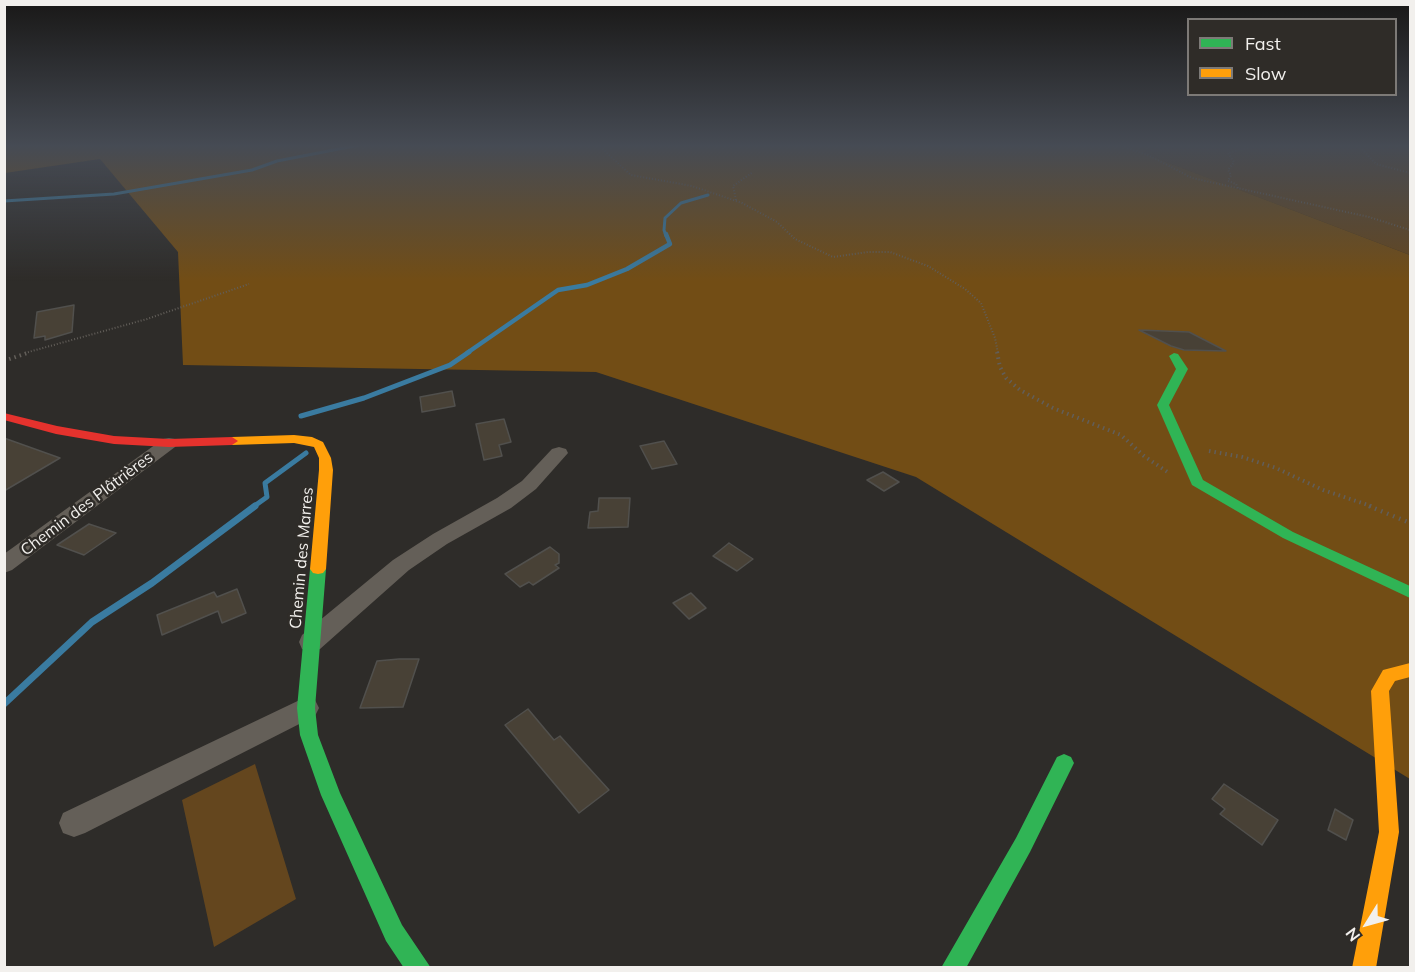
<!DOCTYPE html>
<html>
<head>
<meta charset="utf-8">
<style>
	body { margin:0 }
	#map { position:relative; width:1415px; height:972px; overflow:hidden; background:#2e2c29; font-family:Mulish,sans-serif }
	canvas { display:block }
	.frame { position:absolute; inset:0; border:6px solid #f2f0ed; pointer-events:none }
	.legend { position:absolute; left:1187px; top:18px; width:210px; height:78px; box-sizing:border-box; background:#2f2c28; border:2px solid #7d7a77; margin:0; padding:8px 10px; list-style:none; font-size:18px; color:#f2f0ed }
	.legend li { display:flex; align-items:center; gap:12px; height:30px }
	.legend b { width:30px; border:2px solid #7d7a77 }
	.north { position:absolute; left:1337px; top:894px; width:60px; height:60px; -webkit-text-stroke:4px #2f2c28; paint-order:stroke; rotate:233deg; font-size:16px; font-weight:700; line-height:24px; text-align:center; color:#f2f0ed }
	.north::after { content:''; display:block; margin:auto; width:21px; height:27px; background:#f2f0ed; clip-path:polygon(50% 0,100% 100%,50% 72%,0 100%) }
</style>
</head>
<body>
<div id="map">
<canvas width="1415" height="972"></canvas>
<div class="frame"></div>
<ul class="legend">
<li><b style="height:8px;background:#30b455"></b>Fast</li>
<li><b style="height:8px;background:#ff9f0a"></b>Slow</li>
</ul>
<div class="north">N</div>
</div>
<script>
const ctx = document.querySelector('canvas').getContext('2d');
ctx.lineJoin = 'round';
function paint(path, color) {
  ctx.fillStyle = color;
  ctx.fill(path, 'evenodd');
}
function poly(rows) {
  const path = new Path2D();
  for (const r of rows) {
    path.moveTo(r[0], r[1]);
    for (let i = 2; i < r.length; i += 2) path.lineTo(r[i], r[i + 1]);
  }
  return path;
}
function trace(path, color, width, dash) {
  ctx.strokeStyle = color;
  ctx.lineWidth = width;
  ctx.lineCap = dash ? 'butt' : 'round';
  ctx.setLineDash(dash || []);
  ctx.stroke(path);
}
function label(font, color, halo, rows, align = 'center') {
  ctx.font = font + ' Mulish,sans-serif';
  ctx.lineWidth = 5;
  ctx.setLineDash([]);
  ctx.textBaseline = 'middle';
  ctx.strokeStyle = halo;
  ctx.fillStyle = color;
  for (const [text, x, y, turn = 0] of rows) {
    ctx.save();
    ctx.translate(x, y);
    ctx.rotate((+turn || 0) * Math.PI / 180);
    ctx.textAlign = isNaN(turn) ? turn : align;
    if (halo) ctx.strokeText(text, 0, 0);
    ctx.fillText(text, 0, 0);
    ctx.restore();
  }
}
paint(poly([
	[1156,145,1410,145,1410,255,1142,153],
	[255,764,296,899,214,947,182,800]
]), '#64461e');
paint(poly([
	[5,145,1156,145,1143,153,1410,255,1410,779,916,477,596,372,183,365,178,252,100,159,5,173]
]), '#724d15');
trace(poly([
	[4,201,114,194,252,170,277,161,359,145],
	[666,236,664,230,665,218,681,203,708,195]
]), '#3a7ba0', 3);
trace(poly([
	[467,353,558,290,587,285,627,269,670,244,666,234]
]), '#3a7ba0', 4.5);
trace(poly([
	[301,416,364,398,450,365,469,352],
	[253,507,267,497,265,483,306,453]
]), '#3a7ba0', 5);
trace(poly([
	[4,704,92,622,152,583,255,506]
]), '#3a7ba0', 7);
const building = poly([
	[74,305,72,332,45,340,45,336,34,338,37,312,74,305],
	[1139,330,1189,332,1226,351,1184,350,1171,346,1139,330],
	[452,391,455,406,422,412,420,397,452,391],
	[504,419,511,442,499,445,502,456,484,460,476,424,504,419],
	[4,438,60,458,4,491,4,438],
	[664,441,677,464,652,469,640,446,664,441],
	[883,472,899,482,884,491,867,480,883,472],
	[599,498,630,498,628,527,588,528,590,512,598,511,599,498],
	[89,524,116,533,84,555,57,545,89,524],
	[729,543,753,559,737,571,713,556,729,543],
	[550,547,559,554,559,563,555,565,559,568,533,585,529,582,520,587,505,574,550,547],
	[237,589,246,613,222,623,218,611,162,635,157,615,214,592,217,597,237,589],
	[691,593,706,608,689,619,673,603,691,593],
	[399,659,419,659,403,707,360,708,377,661,399,659],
	[528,709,554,740,560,736,609,790,579,813,505,725,528,709],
	[1224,784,1278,820,1262,845,1220,814,1225,809,1212,799,1224,784],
	[1335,809,1353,820,1346,840,1328,830,1335,809]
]);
paint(building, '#484136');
trace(building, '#51504d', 1.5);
trace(poly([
	[598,145,631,175,692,186,742,203,777,222,795,239,833,257,868,252,890,252,928,266,965,289,981,303,995,338,998,353],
	[1119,145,1148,155,1192,178,1369,217,1410,230],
	[1358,145,1376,164,1410,173],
	[1238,188,1236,184,1228,181,1231,175,1228,170,1234,162,1228,153,1260,145],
	[736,200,733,186,753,172],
	[25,353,147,319,249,284]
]), '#625e59', 2, [1, 2]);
trace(poly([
	[997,352,1000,367,1006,378,1020,390,1053,408,1121,435,1144,456,1169,473],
	[4,361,30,352],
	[1209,451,1242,457,1276,468,1323,490,1374,507]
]), '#625e59', 4, [1.5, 4]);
trace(poly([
	[1369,506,1410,523]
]), '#625e59', 4.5, [1.5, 5]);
paint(poly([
	[169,438,175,439,178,443,175,447,12,570,4,573,4,554,163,439,169,438],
	[559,447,566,449,568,453,536,489,511,508,447,544,409,570,320,649,311,652,302,649,299,642,302,635,393,560,433,534,497,498,522,481,552,449,559,447],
	[306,697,315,700,319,708,315,716,85,833,74,837,63,833,59,823,63,813,306,697]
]), '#645f58');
paint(poly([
	[1174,353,1178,354,1188,369,1169,405,1203,480,1293,532,1410,586,1410,598,1283,538,1192,485,1157,405,1176,369,1169,356,1174,353],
	[318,564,323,565,326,569,315,708,318,735,340,793,402,925,431,968,404,968,386,941,321,795,300,735,297,708,310,569,313,565,318,564],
	[1064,754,1071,757,1074,763,1030,852,966,968,941,968,1016,838,1057,757,1064,754]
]), '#30b455');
paint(poly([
	[294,435,312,437,323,442,331,458,333,470,326,569,323,573,318,574,313,573,310,569,319,470,319,458,314,447,294,443,232,445,226,441,232,437,294,435],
	[1410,663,1410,677,1395,681,1389,691,1399,832,1376,968,1352,968,1379,832,1371,691,1383,670,1410,663]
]), '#ff9f0a');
paint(poly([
	[4,413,57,426,114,436,169,439,232,437,238,441,232,445,169,447,114,444,56,434,4,420,4,413]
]), '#e5322d');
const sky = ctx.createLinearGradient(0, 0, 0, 281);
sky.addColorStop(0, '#191817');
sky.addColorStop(0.52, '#464b54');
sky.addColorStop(1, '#464b5400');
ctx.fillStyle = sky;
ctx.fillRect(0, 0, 1415, 281);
label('16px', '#f2f0ed', '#2f2c28', [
	["Chemin des Plâtrières",87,504,-37],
	["Chemin des Marres",302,558,-85]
]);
</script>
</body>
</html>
